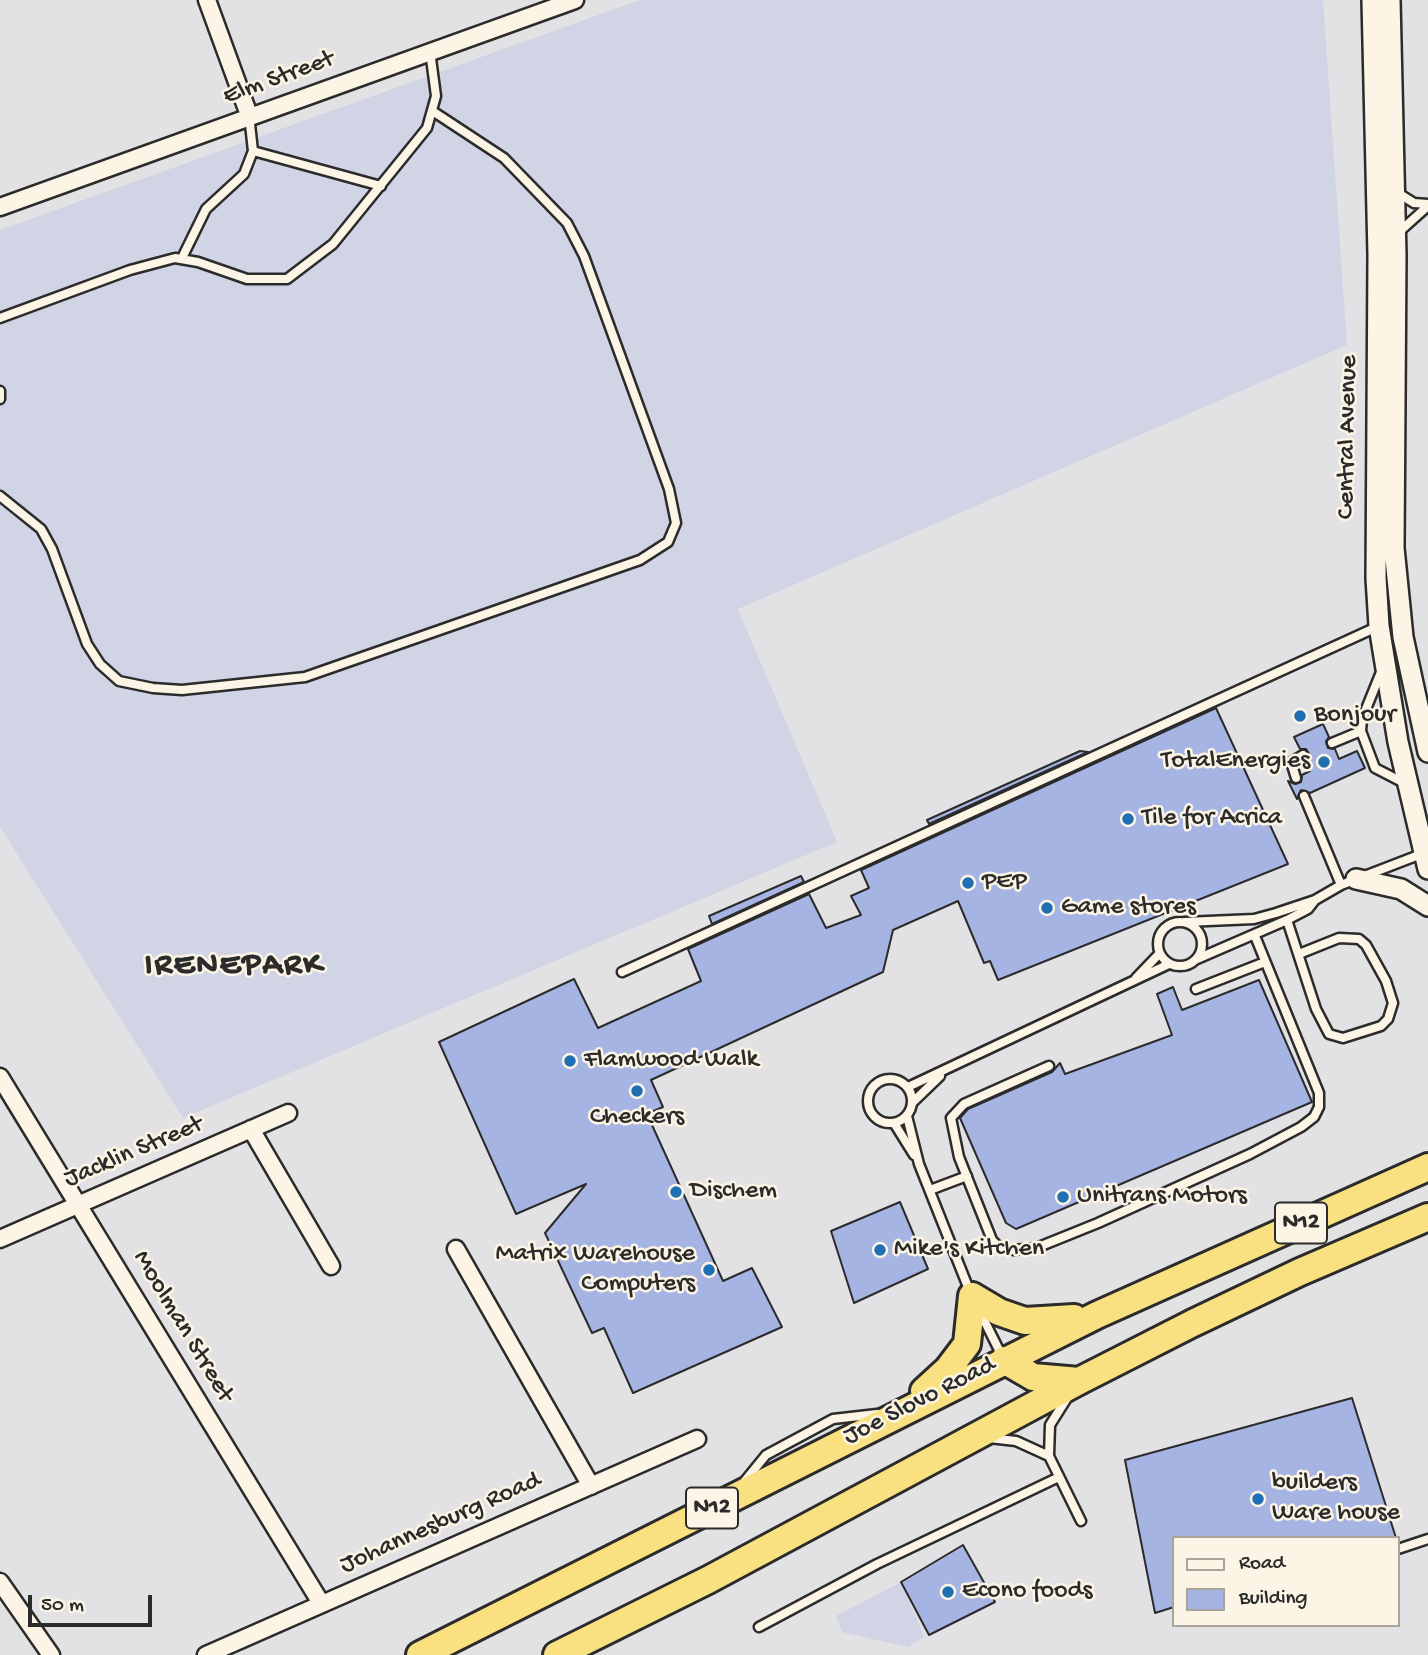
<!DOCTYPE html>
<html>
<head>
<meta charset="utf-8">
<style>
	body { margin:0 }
	#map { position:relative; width:1428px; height:1655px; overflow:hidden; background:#e2e2e4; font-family:"Gochi Hand",sans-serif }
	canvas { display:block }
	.legend { position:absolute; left:1172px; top:1536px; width:228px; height:91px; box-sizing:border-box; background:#fcf5e5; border:2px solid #a8a49b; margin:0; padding:9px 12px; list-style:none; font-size:21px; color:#2b2b2b }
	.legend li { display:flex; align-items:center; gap:14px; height:35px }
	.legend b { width:35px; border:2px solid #a8a49b }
	.scale { position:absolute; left:28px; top:1595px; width:124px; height:32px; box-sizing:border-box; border:4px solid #2b2b2b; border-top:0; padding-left:9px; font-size:21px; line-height:24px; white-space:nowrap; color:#2b2b2b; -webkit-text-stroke:5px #fcf5e5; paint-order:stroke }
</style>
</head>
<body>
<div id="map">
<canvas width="1428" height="1655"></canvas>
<ul class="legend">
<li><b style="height:9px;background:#fcf5e5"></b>Road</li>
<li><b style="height:19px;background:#a6b4e3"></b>Building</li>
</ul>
<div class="scale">50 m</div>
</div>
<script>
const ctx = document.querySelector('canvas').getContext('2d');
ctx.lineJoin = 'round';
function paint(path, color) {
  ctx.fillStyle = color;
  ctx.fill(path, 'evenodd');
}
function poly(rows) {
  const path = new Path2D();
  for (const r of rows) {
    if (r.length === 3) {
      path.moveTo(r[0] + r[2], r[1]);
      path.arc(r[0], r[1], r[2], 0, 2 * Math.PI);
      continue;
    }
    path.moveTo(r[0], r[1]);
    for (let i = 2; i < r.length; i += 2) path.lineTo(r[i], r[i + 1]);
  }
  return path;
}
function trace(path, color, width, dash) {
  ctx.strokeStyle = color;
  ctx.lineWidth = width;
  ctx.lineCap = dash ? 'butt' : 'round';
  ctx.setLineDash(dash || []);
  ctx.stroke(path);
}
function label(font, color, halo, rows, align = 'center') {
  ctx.font = font + ' "Gochi Hand",sans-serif';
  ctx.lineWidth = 5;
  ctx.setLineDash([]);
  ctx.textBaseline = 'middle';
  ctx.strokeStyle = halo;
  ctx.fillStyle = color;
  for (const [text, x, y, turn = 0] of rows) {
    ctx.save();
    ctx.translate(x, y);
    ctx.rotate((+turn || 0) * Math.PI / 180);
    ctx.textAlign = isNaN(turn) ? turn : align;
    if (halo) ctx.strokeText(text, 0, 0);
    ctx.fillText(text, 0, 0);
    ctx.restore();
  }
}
paint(poly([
	[640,0,1323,0,1347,345,738,609,837,842,183,1118,0,827,0,230],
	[901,1582,924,1637,908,1647,842,1632,836,1616]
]), '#d0d4e4');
const building = poly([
	[1216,708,1288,864,998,980,990,961,984,963,958,901,893,930,883,972,651,1080,663,1107,647,1114,723,1281,752,1268,782,1327,633,1393,604,1328,592,1333,545,1233,586,1184,516,1214,439,1042,574,979,598,1028,701,981,688,949,809,894,826,928,861,915,851,896,869,888,861,870,1216,708],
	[1323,724,1329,737,1326,741,1328,748,1335,749,1339,759,1357,751,1365,768,1310,793,1301,790,1297,799,1288,781,1295,784,1301,782,1302,775,1310,771,1305,761,1309,754,1306,749,1300,749,1294,737,1323,724],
	[1080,751,1088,752,929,824,927,820,1080,751],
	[801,876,804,882,712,924,709,916,801,876],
	[1259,980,1312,1102,1016,1229,1006,1223,960,1118,968,1109,1052,1072,1060,1063,1065,1074,1172,1035,1157,994,1173,987,1182,1010,1259,980],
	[900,1202,928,1269,854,1303,831,1231,900,1202],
	[1352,1398,1396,1538,1174,1538,1174,1607,1155,1613,1125,1460,1352,1398],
	[963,1545,995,1602,929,1635,901,1582,963,1545]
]);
paint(building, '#a6b4e3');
trace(building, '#2b2b2b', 2);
const service = poly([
	[253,151,381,186],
	[1398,193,1414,203,1428,204],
	[1399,232,1428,206],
	[182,258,206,209,244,174,253,151,249,115],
	[0,318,130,270,175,258,198,262,247,279,287,279,333,244,427,128,436,96,430,51],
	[0,391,0,399],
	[0,496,41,529,52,549,87,644,100,664,119,681,153,688,182,690,305,677,640,560,668,542,676,523,669,489,584,256,567,223,504,158,434,112],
	[1381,672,1362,719,1361,731,1375,768,1406,784],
	[1332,743,1361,731],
	[1296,778,1291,762,1303,755],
	[1304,796,1341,885],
	[1287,920,1316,1009,1329,1034,1343,1038,1381,1026,1388,1019,1393,1003,1386,981,1366,945,1359,939,1339,938,1299,954],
	[1180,944,22],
	[1185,922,1254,919,1276,913,1315,900,1341,885,1424,853],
	[1197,959,1287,920,1308,909,1315,900],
	[622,972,1379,626],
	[1136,978,1159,954],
	[1196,989,1265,962],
	[1049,1066,964,1104,951,1118,959,1157,992,1240,999,1247,1013,1250,1036,1248,1098,1223,1250,1154,1301,1127,1314,1117,1319,1107,1319,1093,1255,936],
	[890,1101,22],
	[908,1087,1169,964],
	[913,1102,940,1076],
	[907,1116,919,1164,970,1292],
	[894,1123,914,1155],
	[930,1190,967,1176],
	[979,1310,1003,1358],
	[1067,1398,1050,1425,1049,1456,1081,1521],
	[989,1438,1016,1441,1049,1456],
	[744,1482,766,1455,833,1419,877,1414],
	[1398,1549,1428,1539],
	[759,1627,877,1564,1059,1477]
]);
const minor = poly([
	[207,0,249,115],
	[0,207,575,0],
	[0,1077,321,1603],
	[251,1129,331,1266],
	[0,1239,288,1113],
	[456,1249,591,1486],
	[0,1582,51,1655],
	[206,1655,697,1439]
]);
const tertiary = poly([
	[1372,0,1378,255,1376,578,1379,626,1398,742,1428,869],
	[1390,0,1396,255,1394,548,1403,637,1428,752],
	[1356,879,1401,889,1428,906]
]);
const trunk = poly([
	[1004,1360,1033,1377,1079,1381],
	[924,1391,948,1369,967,1344,972,1296,999,1312,1025,1321,1074,1318],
	[420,1655,1097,1315,1428,1167],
	[557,1655,708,1580,1079,1381,1193,1323,1300,1272,1428,1217]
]);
trace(service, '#2b2b2b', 13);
trace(minor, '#2b2b2b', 21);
trace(tertiary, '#2b2b2b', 24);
trace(trunk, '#2b2b2b', 32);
trace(service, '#fcf5e5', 8);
trace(minor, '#fcf5e5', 16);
trace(tertiary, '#fcf5e5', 19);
trace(trunk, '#f9e181', 26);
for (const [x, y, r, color] of [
	[1300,716,7,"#1f6fb2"],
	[1324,762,7,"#1f6fb2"],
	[1128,819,7,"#1f6fb2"],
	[968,883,7,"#1f6fb2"],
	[1047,908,7,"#1f6fb2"],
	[570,1061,7,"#1f6fb2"],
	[637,1091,7,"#1f6fb2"],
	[676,1192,7,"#1f6fb2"],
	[1063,1197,7,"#1f6fb2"],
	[880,1250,7,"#1f6fb2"],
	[709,1270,7,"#1f6fb2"],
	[1258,1499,7,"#1f6fb2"],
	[948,1592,7,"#1f6fb2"]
]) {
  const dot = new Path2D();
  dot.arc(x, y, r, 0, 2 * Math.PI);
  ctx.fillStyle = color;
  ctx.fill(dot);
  trace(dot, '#fcf5e5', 2.5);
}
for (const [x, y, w] of [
	[1301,1223,52],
	[712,1508,52]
]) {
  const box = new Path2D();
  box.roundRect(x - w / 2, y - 20.5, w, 41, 5);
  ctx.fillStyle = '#fcf5e5';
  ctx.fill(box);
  trace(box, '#2b2b2b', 2);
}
label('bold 24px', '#2b2b2b', null, [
	["N12",1301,1223],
	["N12",712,1508]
]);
label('26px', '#2b2b2b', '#fcf5e5', [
	["Elm Street",279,79,-20],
	["Central Avenue",1349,437,-89],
	["Jacklin Street",134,1153,-23],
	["Moolman Street",182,1327,59],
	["Joe Slovo Road",920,1402,-27],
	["Johannesburg Road",441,1524,-24]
]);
label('26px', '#2b2b2b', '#fcf5e5', [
	["Bonjour",1314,716],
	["TotalEnergies",1310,762,"right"],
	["Tile for Acrica",1142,819],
	["PEP",982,883],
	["Game stores",1061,908],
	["Flamwood Walk",584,1061],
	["Checkers",637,1118,"center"],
	["Dischem",690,1192],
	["Unitrans Motors",1077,1197],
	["Mike's Kitchen",894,1250],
	["Matrix Warehouse",695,1255,"right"],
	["Computers",695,1285,"right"],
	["builders",1272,1484],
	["Ware house",1272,1514],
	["Econo foods",962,1592]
], 'left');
ctx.letterSpacing = '2px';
label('bold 33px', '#2b2b2b', '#fcf5e5', [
	["IRENEPARK",234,967]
]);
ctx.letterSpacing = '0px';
</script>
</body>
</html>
